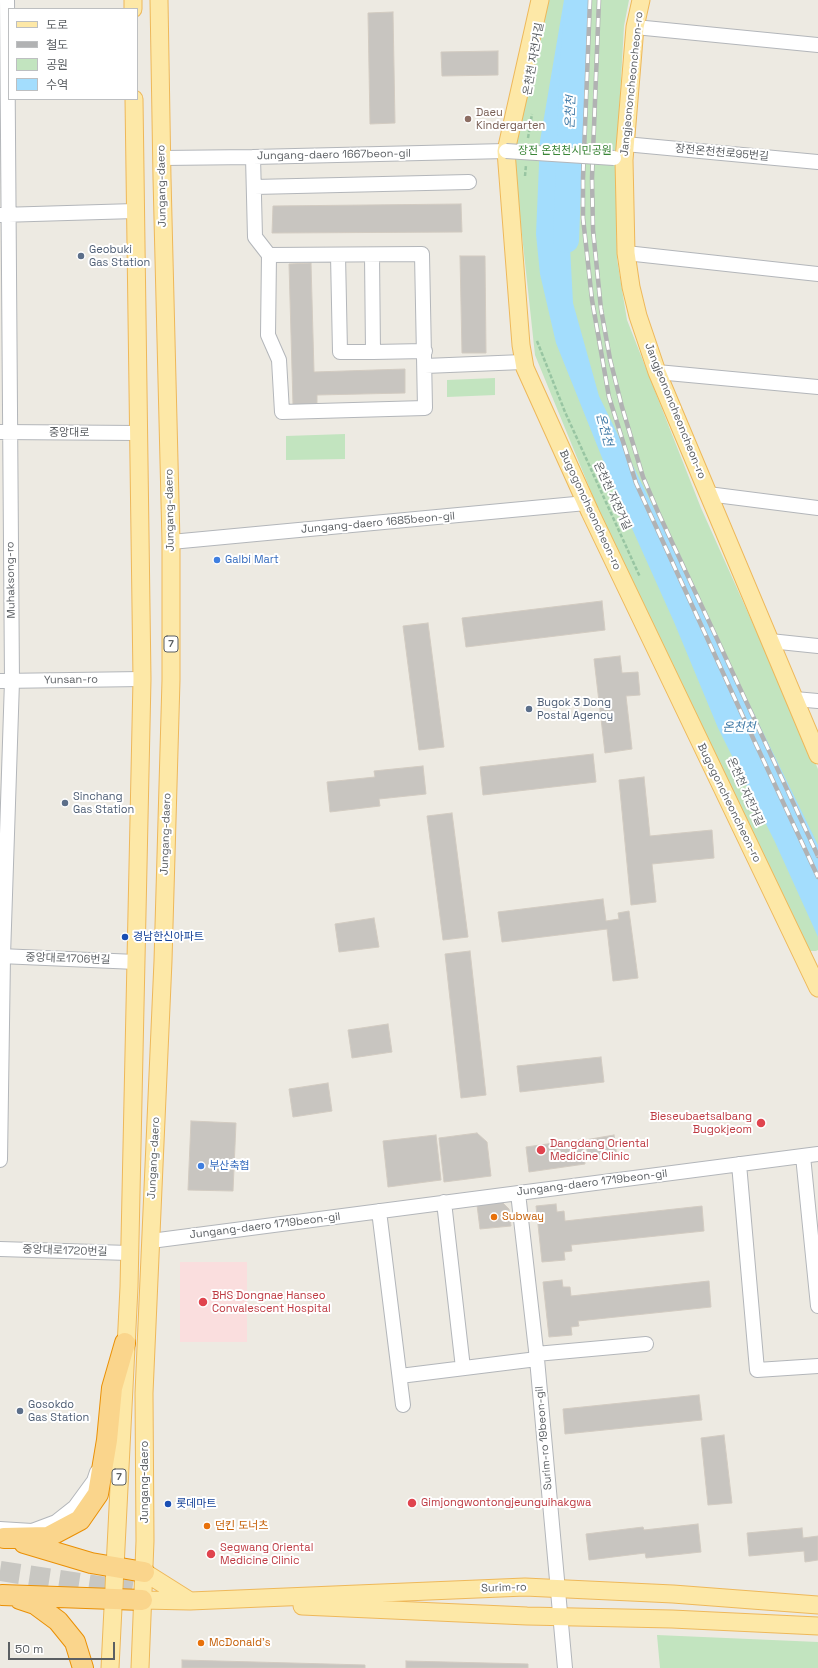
<!DOCTYPE html>
<html>
<head>
<meta charset="utf-8">
<style>
	body { margin:0 }
	#map { position:relative; width:818px; height:1668px; overflow:hidden; background:#edeae2; font-family:"Space Grotesk","Noto Sans KR",sans-serif }
	canvas { display:block }
	.legend { position:absolute; left:8px; top:8px; width:130px; height:92px; box-sizing:border-box; background:#fff; border:1px solid #bdbfc1; margin:0; padding:5px 7px; list-style:none; font-size:12px; color:#5b5f63 }
	.legend li { display:flex; align-items:center; gap:8px; height:20px }
	.legend b { width:20px; border:1px solid #bdbfc1 }
	.scale { position:absolute; left:8px; top:1642px; width:107px; height:18px; box-sizing:border-box; border:2px solid #5b5f63; border-top:0; padding-left:5px; font-size:12px; line-height:14px; white-space:nowrap; color:#5b5f63; -webkit-text-stroke:3px #fff; paint-order:stroke }
</style>
</head>
<body>
<div id="map">
<canvas width="818" height="1668"></canvas>
<ul class="legend">
<li><b style="height:5px;background:#fde8a7"></b>도로</li>
<li><b style="height:5px;background:#b1b2b3"></b>철도</li>
<li><b style="height:11px;background:#c2e4bf"></b>공원</li>
<li><b style="height:11px;background:#a3ddfd"></b>수역</li>
</ul>
<div class="scale">50 m</div>
</div>
<script>
const ctx = document.querySelector('canvas').getContext('2d');
ctx.lineJoin = 'round';
function paint(path, color) {
  ctx.fillStyle = color;
  ctx.fill(path, 'evenodd');
}
function poly(rows) {
  const path = new Path2D();
  for (const r of rows) {
    path.moveTo(r[0], r[1]);
    for (let i = 2; i < r.length; i += 2) path.lineTo(r[i], r[i + 1]);
  }
  return path;
}
function trace(path, color, width, dash) {
  ctx.strokeStyle = color;
  ctx.lineWidth = width;
  ctx.lineCap = dash ? 'butt' : 'round';
  ctx.setLineDash(dash || []);
  ctx.stroke(path);
}
function label(font, color, halo, rows, align = 'center') {
  ctx.font = font + ' "Space Grotesk","Noto Sans KR",sans-serif';
  ctx.lineWidth = 4;
  ctx.setLineDash([]);
  ctx.textBaseline = 'middle';
  ctx.strokeStyle = halo;
  ctx.fillStyle = color;
  for (const [text, x, y, turn = 0] of rows) {
    ctx.save();
    ctx.translate(x, y);
    ctx.rotate((+turn || 0) * Math.PI / 180);
    ctx.textAlign = isNaN(turn) ? turn : align;
    if (halo) ctx.strokeText(text, 0, 0);
    ctx.fillText(text, 0, 0);
    ctx.restore();
  }
}
paint(poly([
	[180,1262,247,1262,247,1342,180,1342]
]), '#fadede');
paint(poly([
	[544,0,629,0,624,26,616,170,617,259,627,320,701,508,818,769,818,950,816,951,805,951,601,516,535,355,514,161,513,145],
	[495,378,495,395,447,397,447,380],
	[345,434,345,459,286,460,286,436],
	[657,1635,818,1642,818,1668,660,1668]
]), '#c2e4bf');
paint(poly([
	[564,0,589,0,563,114,573,303,599,396,818,845,818,937,775,842,718,728,674,622,617,495,556,343,540,274,536,234,540,141]
]), '#a3ddfd');
trace(poly([
	[566,240,573,61,578,0]
]), '#a3ddfd', 26);
const building = poly([
	[393,12,395,123,370,124,368,13,393,12],
	[498,51,498,75,442,76,441,52,498,51],
	[461,204,462,232,272,233,273,206,461,204],
	[460,256,485,256,486,353,462,353,460,256],
	[311,263,314,372,405,369,405,393,317,395,317,404,293,405,289,264,311,263],
	[602,601,605,630,466,647,462,618,602,601],
	[428,623,444,747,419,750,403,626,428,623],
	[620,656,622,673,638,672,640,695,626,696,632,749,605,753,594,659,620,656],
	[593,754,596,782,483,795,480,767,593,754],
	[423,766,426,794,379,799,380,806,330,812,327,782,375,777,374,771,423,766],
	[644,777,650,836,712,830,714,858,652,864,656,902,631,905,619,780,644,777],
	[452,813,468,937,443,940,427,816,452,813],
	[603,899,606,921,619,919,618,913,629,911,638,978,613,981,607,929,502,942,498,912,603,899],
	[374,918,379,947,339,952,335,924,374,918],
	[470,951,486,1095,461,1098,445,954,470,951],
	[388,1024,392,1052,352,1058,348,1030,388,1024],
	[601,1057,604,1082,520,1092,517,1066,601,1057],
	[328,1083,332,1111,293,1117,289,1089,328,1083],
	[191,1121,236,1123,233,1191,188,1190,191,1121],
	[477,1133,487,1142,491,1176,444,1182,439,1138,477,1133],
	[436,1135,441,1180,388,1187,383,1141,436,1135],
	[614,1135,617,1157,589,1161,585,1140,614,1135],
	[582,1139,585,1164,529,1172,526,1147,582,1139],
	[502,1202,509,1209,511,1226,480,1229,477,1205,502,1202],
	[556,1204,557,1212,564,1211,565,1221,702,1206,704,1231,571,1245,572,1251,564,1252,565,1260,542,1262,536,1206,556,1204],
	[562,1280,563,1287,570,1287,571,1296,709,1281,711,1307,578,1321,579,1326,571,1327,572,1335,549,1337,543,1282,562,1280],
	[699,1395,702,1420,565,1434,563,1409,699,1395],
	[724,1435,732,1503,708,1505,701,1438,724,1435],
	[698,1524,701,1552,646,1558,645,1553,589,1560,586,1534,643,1527,644,1530,698,1524],
	[802,1528,803,1538,818,1536,818,1560,805,1562,804,1551,749,1556,747,1533,802,1528],
	[182,1660,365,1665,365,1668,182,1668,182,1660],
	[406,1661,528,1664,528,1668,406,1668,406,1661]
]);
paint(building, '#c8c5c0');
trace(building, '#d2cbc1', 1);
trace(poly([
	[0,1571,132,1591]
]), '#c8c7c2', 20, [20, 10]);
const minor = poly([
	[635,27,818,45],
	[625,144,818,162],
	[253,157,255,237,269,255,268,335,279,360,282,412,425,408,422,254,269,255],
	[162,158,253,157,506,151],
	[254,187,469,182],
	[0,215,135,211],
	[626,253,818,274],
	[338,255,340,352,373,352],
	[372,255,373,352,425,351],
	[425,366,523,362],
	[657,372,818,387],
	[0,432,138,433],
	[708,494,818,508],
	[171,542,586,503],
	[770,641,818,646],
	[0,681,142,679],
	[795,699,818,701],
	[0,956,136,962],
	[803,1156,818,1306],
	[0,1160,3,956,12,681,7,0],
	[739,1164,757,1370,818,1366],
	[518,1193,537,1359,565,1668],
	[444,1202,463,1368],
	[379,1211,403,1405],
	[151,1241,818,1154],
	[0,1249,129,1253],
	[536,1354,646,1344],
	[400,1376,537,1359],
	[0,1529,32,1531,56,1522,75,1507,94,1481,97,1472]
]);
const major = poly([
	[133,0,133,9],
	[540,0,506,151,521,345,525,368,590,512,818,988],
	[641,0,635,27,624,160,626,253,631,287,638,316,657,372,818,755],
	[144,1572,190,1601,525,1587,673,1594,818,1605],
	[142,1600,190,1601],
	[302,1606,527,1616,672,1619,818,1626],
	[110,1668,129,1287,142,679,134,99],
	[140,1668,145,1541,144,1393,163,961,171,680,171,542,162,178,159,0]
]);
const highway = poly([
	[4,1538,48,1537,80,1520,98,1494,107,1440,112,1388,125,1343],
	[24,1543,91,1563,144,1572],
	[2,1595,142,1600],
	[20,1599,35,1604,58,1621,75,1642,83,1668]
]);
trace(minor, '#b3b6ba', 16);
trace(major, '#eeb85a', 19);
trace(highway, '#ea9005', 22);
trace(poly([
	[528,138,532,114],
	[525,176,526,165],
	[537,341,565,412,640,577]
]), '#98c5a2', 2.5, [4, 2]);
trace(minor, '#fff', 14);
trace(major, '#fde8a7', 17);
trace(highway, '#fad58c', 20);
const rail = poly([
	[590,0,583,178,583,218,592,300,609,397,636,483,746,723,818,877],
	[599,0,592,178,593,230,601,309,610,359,622,407,643,477,658,512,818,856]
]);
trace(rail, '#b1b2b3', 4.5);
trace(rail, '#fff', 3, [9]);
const minorBridge = poly([
	[506,151,614,158]
]);
trace(minorBridge, '#b3b6ba', 16, []);
trace(minorBridge, '#fff', 14);
for (const [x, y, r, color] of [
	[468,119,4,"#8d6e63"],
	[81,256,4,"#5c6f8a"],
	[217,560,4,"#3f7fe0"],
	[529,709,4,"#5c6f8a"],
	[65,803,4,"#5c6f8a"],
	[125,937,4,"#1a4fb4"],
	[761,1123,5,"#e0444e"],
	[541,1150,5,"#e0444e"],
	[201,1166,4,"#3f7fe0"],
	[494,1217,4,"#e8710a"],
	[203,1302,5,"#e0444e"],
	[20,1411,4,"#5c6f8a"],
	[412,1503,5,"#e0444e"],
	[168,1504,4,"#1a4fb4"],
	[207,1526,4,"#e8710a"],
	[211,1554,5,"#e0444e"],
	[201,1643,4,"#e8710a"]
]) {
  const dot = new Path2D();
  dot.arc(x, y, r, 0, 2 * Math.PI);
  ctx.fillStyle = color;
  ctx.fill(dot);
  trace(dot, '#fff', 1.5);
}
for (const [x, y, w] of [
	[171,644,14],
	[119,1477,14]
]) {
  const box = new Path2D();
  box.roundRect(x - w / 2, y - 8, w, 16, 3);
  ctx.fillStyle = '#fff';
  ctx.fill(box);
  trace(box, '#5b5f63', 1);
}
label('bold 10px', '#5b5f63', null, [
	["7",171,644],
	["7",119,1477]
]);
label('11px', '#5b5f63', '#fff', [
	["온천천 자전거길",534,59,-80],
	["Jangjeononcheoncheon-ro",632,84,-84],
	["장전온천천로95번길",722,153,5],
	["Jungang-daero 1667beon-gil",334,155,-1],
	["Jungang-daero",162,186,-91],
	["Jangjeononcheoncheon-ro",675,411,68],
	["중앙대로",69,433],
	["온천천 자전거길",612,496,65],
	["Jungang-daero",170,510,-91],
	["Bugogoncheoncheon-ro",590,510,65],
	["Jungang-daero 1685beon-gil",378,523,-5],
	["Muhaksong-ro",11,580,-91],
	["Yunsan-ro",71,680,-1],
	["온천천 자전거길",745,792,66],
	["Bugogoncheoncheon-ro",729,803,64],
	["Jungang-daero",166,834,-88],
	["중앙대로1706번길",68,959,2],
	["Jungang-daero",154,1158,-87],
	["Jungang-daero 1719beon-gil",592,1183,-7],
	["Jungang-daero 1719beon-gil",265,1226,-7],
	["중앙대로1720번길",65,1251,2],
	["Surim-ro 19beon-gil",544,1438,-95],
	["Jungang-daero",145,1482,-90],
	["Surim-ro",504,1588,-2]
]);
label('11px', '#785e54', '#fff', [
	["Daeu",476,113],
	["Kindergarten",476,126]
], 'left');
label('11px', '#3a8537', '#fff', [
	["장전 온천천시민공원",565,151]
]);
label('11px', '#4e5e75', '#fff', [
	["Geobuki",89,250],
	["Gas Station",89,263],
	["Bugok 3 Dong",537,703],
	["Postal Agency",537,716],
	["Sinchang",73,797],
	["Gas Station",73,810],
	["Gosokdo",28,1405],
	["Gas Station",28,1418]
], 'left');
label('11px', '#366cbe', '#fff', [
	["Galbi Mart",225,560],
	["부산축협",209,1166]
], 'left');
label('11px', '#164399', '#fff', [
	["경남한신아파트",133,937],
	["롯데마트",176,1504]
], 'left');
label('11px', '#be3a42', '#fff', [
	["Bieseubaetsalbang",752,1117,"right"],
	["Bugokjeom",752,1130,"right"],
	["Dangdang Oriental",550,1144],
	["Medicine Clinic",550,1157],
	["BHS Dongnae Hanseo",212,1296],
	["Convalescent Hospital",212,1309],
	["Gimjongwontongjeunguihakgwa",421,1503],
	["Segwang Oriental",220,1548],
	["Medicine Clinic",220,1561]
], 'left');
label('11px', '#c56008', '#fff', [
	["Subway",502,1217],
	["던킨 도너츠",215,1526],
	["McDonald's",209,1643]
], 'left');
label('italic 12px', '#3e79a6', '#fff', [
	["온천천",571,112,-88],
	["온천천",604,430,75],
	["온천천",739,728]
]);
</script>
</body>
</html>
